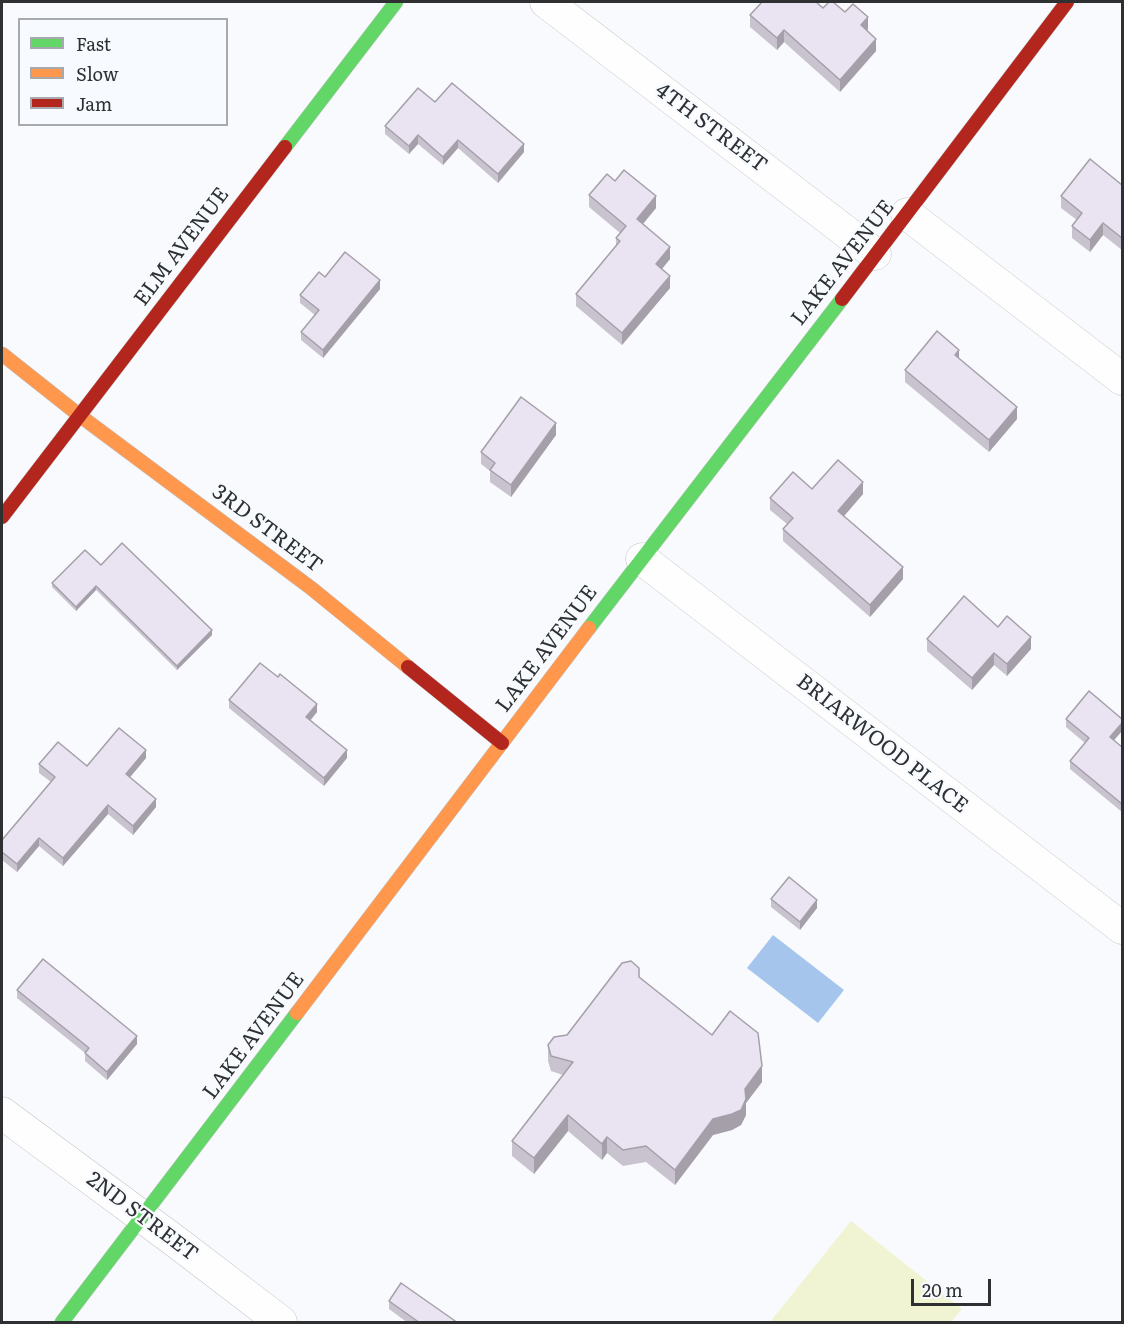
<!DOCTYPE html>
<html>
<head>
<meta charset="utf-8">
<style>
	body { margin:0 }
	#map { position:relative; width:1124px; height:1324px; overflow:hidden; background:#f8fafd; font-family:Literata,serif }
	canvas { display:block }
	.frame { position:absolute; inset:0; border:3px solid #2e3032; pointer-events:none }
	.legend { position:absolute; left:18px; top:18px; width:210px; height:108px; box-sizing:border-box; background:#f7fafe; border:2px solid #a7a9ac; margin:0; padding:8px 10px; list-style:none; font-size:18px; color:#2e3032 }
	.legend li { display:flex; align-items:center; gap:12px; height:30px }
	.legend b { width:30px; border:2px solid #a7a9ac }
	.scale { position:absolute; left:911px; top:1279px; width:80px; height:27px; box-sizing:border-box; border:3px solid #2e3032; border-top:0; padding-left:8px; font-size:18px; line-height:21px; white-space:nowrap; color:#2e3032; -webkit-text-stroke:4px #f7fafe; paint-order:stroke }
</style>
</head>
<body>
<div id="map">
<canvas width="1124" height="1324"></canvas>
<div class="frame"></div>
<ul class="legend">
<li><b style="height:8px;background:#63d668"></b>Fast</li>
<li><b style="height:8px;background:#ff974d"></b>Slow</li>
<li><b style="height:8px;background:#b3261e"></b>Jam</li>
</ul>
<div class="scale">20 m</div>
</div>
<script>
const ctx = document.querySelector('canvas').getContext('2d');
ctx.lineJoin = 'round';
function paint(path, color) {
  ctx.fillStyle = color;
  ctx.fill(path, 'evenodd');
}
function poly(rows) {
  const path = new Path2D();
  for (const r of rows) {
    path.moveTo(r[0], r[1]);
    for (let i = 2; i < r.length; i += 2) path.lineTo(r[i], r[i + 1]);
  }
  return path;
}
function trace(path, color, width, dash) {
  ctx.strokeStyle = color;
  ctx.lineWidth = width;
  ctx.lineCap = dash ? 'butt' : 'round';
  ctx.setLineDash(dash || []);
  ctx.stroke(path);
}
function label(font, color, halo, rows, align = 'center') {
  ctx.font = font + ' Literata,serif';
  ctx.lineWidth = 4.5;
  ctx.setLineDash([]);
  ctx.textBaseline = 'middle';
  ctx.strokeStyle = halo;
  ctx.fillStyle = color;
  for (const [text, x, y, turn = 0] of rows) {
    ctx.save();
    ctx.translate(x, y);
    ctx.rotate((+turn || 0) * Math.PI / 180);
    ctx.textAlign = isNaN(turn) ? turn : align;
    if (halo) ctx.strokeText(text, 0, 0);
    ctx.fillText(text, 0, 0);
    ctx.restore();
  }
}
paint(poly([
	[851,1221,962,1309,951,1322,770,1322]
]), '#f0f4d3');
paint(poly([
	[773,935,844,990,818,1023,747,968]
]), '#a5c5ec');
const street = poly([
	[546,2,875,254],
	[907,214,1122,379],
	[642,559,1122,928],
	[2,1113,179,1244,281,1322]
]);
const fast = poly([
	[285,147,396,2],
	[589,628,842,299],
	[62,1322,297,1013]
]);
const slow = poly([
	[2,354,79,415,311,588,408,667],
	[297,1013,589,628]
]);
const jam = poly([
	[842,299,1067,2],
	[2,517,285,147],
	[408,667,502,743]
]);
trace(street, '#c2c4c5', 33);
trace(fast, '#c2c4c5', 15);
trace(slow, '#c2c4c5', 15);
trace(jam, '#c2c4c5', 15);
trace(street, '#fefeff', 32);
trace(fast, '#63d668', 14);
trace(slow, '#ff974d', 14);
trace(jam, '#b3261e', 14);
paint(poly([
	[823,8,845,12,868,29,867,30,876,51,840,92,784,42,777,50,750,27,750,15],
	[435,102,524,152,498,183,458,148,443,165,418,144,409,154,385,134,385,126],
	[615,181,656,208,643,224,670,259,662,269,670,288,622,345,576,306,576,294,616,246,616,238,620,233,589,207,589,195],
	[1122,185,1122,250,1103,235,1090,252,1072,238,1072,226,1077,220,1061,208,1061,196],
	[380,289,323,358,301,340,301,332,315,315,300,303,300,295],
	[905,370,1017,419,989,452,905,382],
	[556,435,511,497,490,482,490,471,481,464,481,452],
	[812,489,863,494,844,516,903,579,870,617,783,541,783,529,787,524,770,510,770,498],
	[101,565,212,635,177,670,96,590,76,611,52,587,52,583],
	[998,627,1031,649,1007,676,994,665,972,690,927,651,927,639],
	[229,700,317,712,311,720,347,758,324,786,229,708],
	[1066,719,1114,740,1122,747,1122,812,1070,769,1070,761,1085,743,1066,727],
	[146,758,130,777,156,807,133,835,108,814,63,866,39,846,17,872,2,860,2,840,51,782,39,773,39,764,87,766],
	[771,899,817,908,800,930,771,907],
	[639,977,762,1082,746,1103,746,1115,741,1125,732,1130,713,1135,675,1185,646,1162,623,1166,607,1153,602,1160,568,1131,534,1174,512,1156,512,1141,563,1075,551,1071,548,1061,548,1045,567,1035],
	[17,990,137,1044,107,1080,85,1061,85,1053,17,998],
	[389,1301,458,1323,408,1323,389,1309]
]), '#c9c3cf');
paint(poly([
	[868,17,868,29,861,37,861,25],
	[784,30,784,42,777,50,777,38],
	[876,39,876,51,840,92,840,80],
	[418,135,418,144,409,154,409,146],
	[458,140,458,148,443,165,443,157],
	[524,144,524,152,498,183,498,174],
	[656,196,656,208,637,231,637,219],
	[1103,223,1103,235,1090,252,1090,240],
	[670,247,670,259,656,276,656,264],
	[670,276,670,288,622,345,622,333],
	[380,280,380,289,323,358,323,350],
	[959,350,959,362,955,355],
	[1017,407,1017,419,989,452,989,440],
	[556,423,556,435,511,497,511,485],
	[863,482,863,494,838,523,838,511],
	[903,567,903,579,870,617,870,605],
	[96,586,96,590,76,611,76,607],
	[212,630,212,635,177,670,177,666],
	[1031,637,1031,649,1007,676,1007,664],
	[994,653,994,665,972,690,972,678],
	[317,704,317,712,306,725,306,717],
	[1122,723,1122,731,1110,745,1110,737],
	[146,750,146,758,126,782,126,774],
	[347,750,347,758,324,786,324,778],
	[156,799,156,807,133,835,133,826],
	[108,805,108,814,63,866,63,858],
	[39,838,39,846,17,872,17,864],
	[817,900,817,908,800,930,800,922],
	[137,1036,137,1044,107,1080,107,1072],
	[762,1066,762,1082,746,1103,746,1115,741,1125,732,1130,713,1135,675,1185,675,1170,713,1119,745,1089],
	[568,1115,568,1131,534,1174,534,1158],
	[607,1137,607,1153,602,1160,602,1144]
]), '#a49fa9');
const building = poly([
	[762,2,816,2,823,8,829,2,833,2,845,12,853,4,868,17,861,25,876,39,840,80,784,30,777,38,750,15,762,2],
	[452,83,524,144,498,174,458,140,443,157,418,135,409,146,385,126,418,88,435,102,452,83],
	[1090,159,1122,185,1122,238,1103,223,1090,240,1072,226,1082,213,1061,196,1090,159],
	[624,170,656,196,637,219,670,247,656,264,670,276,622,333,576,294,620,241,616,238,626,226,589,195,607,174,615,181,624,170],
	[345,252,380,280,323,350,301,332,319,310,300,295,319,272,325,277,345,252],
	[937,331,959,350,955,355,1017,407,989,440,905,370,937,331],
	[521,397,556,423,511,485,490,470,495,463,481,452,521,397],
	[838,460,863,482,838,511,903,567,870,605,783,529,793,518,770,498,793,472,812,489,838,460],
	[122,543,212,630,177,666,96,586,76,607,52,583,85,550,101,565,122,543],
	[964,596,998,627,1007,616,1031,637,1007,664,994,653,972,678,927,639,964,596],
	[260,663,278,677,280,674,317,704,306,717,347,750,324,778,229,700,260,663],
	[1089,691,1122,719,1122,723,1110,737,1122,747,1122,804,1070,761,1089,738,1066,719,1089,691],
	[119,728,146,750,126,774,156,799,133,826,108,805,63,858,39,838,17,864,2,852,2,840,55,777,39,764,58,742,87,766,119,728],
	[789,877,817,900,800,922,771,899,789,877],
	[43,959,137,1036,107,1072,85,1053,89,1048,17,990,43,959],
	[631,961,639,968,639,977,712,1035,730,1011,758,1033,762,1066,745,1089,746,1099,741,1110,732,1114,713,1119,675,1170,646,1146,623,1150,607,1137,602,1144,568,1115,534,1158,512,1141,573,1062,551,1056,548,1045,554,1037,567,1035,622,963,631,961],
	[401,1283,458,1323,420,1323,389,1301,401,1283]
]);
paint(building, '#eae3f1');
trace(building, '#a49fa9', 1.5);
label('21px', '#2e3032', '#f7fafe', [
	["4TH STREET",711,128,37],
	["ELM AVENUE",182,247,-53],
	["LAKE AVENUE",843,263,-52],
	["3RD STREET",267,529,37],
	["LAKE AVENUE",547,649,-53],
	["BRIARWOOD PLACE",882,744,38],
	["LAKE AVENUE",254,1036,-53],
	["2ND STREET",142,1217,37]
]);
</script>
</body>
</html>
